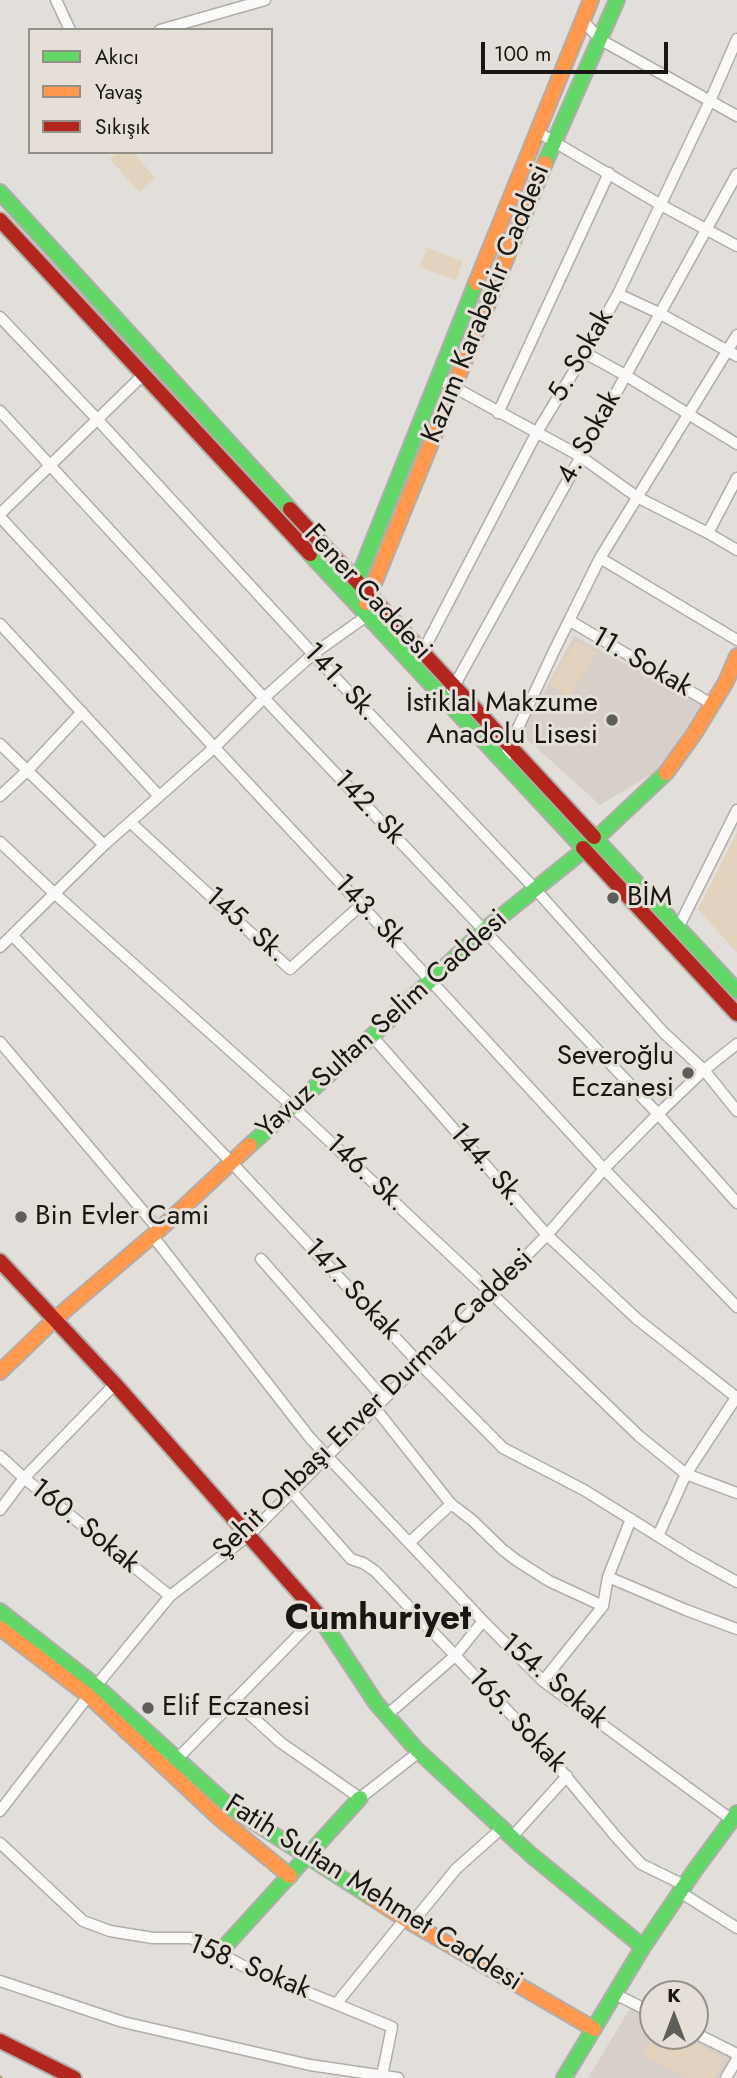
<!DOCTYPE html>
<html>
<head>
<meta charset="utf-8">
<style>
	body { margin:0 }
	#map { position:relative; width:737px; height:2078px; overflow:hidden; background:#e2deda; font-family:Jost,sans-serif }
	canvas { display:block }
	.legend { position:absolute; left:28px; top:28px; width:245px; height:126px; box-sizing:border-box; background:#e5dfd7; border:2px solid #938f89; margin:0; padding:9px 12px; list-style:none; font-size:21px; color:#191714 }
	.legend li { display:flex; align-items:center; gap:14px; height:35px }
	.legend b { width:35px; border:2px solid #938f89 }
	.north { position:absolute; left:639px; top:1980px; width:70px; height:70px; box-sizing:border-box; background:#e5dfd7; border:2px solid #938f89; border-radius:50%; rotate:0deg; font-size:19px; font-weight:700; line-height:28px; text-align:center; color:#191714 }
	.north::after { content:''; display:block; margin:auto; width:24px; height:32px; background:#5f5d59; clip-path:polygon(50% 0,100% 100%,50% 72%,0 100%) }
	.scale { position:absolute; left:481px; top:42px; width:187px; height:32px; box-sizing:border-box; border:4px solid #191714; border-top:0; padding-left:9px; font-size:21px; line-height:24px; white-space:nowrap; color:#191714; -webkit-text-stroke:5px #e5dfd7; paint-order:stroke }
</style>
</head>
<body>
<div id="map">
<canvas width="737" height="2078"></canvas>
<ul class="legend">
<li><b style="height:9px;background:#63d668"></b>Akıcı</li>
<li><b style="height:9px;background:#ff974d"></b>Yavaş</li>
<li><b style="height:9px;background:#b3261e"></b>Sıkışık</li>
</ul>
<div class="north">K</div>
<div class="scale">100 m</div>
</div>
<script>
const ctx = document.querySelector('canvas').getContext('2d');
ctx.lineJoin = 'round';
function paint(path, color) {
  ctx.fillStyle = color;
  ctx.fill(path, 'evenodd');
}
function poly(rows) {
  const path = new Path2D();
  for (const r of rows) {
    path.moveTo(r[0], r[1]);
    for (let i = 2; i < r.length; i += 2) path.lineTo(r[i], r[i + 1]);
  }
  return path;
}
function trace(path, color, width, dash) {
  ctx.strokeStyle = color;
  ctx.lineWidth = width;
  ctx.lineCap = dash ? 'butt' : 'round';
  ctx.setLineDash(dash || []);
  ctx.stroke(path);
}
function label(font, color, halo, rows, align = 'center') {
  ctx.font = font + ' Jost,sans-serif';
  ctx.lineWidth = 6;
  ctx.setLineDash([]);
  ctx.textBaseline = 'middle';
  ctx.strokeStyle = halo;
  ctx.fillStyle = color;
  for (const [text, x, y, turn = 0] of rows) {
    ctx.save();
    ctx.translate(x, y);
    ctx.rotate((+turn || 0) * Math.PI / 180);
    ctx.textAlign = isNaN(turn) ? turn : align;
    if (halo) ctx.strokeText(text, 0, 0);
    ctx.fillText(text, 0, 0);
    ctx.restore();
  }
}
paint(poly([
	[574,636,705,706,660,769,600,805,521,734],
	[631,2007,653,2017,653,2036,694,2036,733,2054,719,2078,588,2078]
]), '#d8d0c8');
paint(poly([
	[118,152,133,152,155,178,139,192,110,159],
	[427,248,463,261,456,280,420,267],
	[576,641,596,653,569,697,549,684],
	[737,832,737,953,698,909],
	[654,2036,680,2036,724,2058,714,2078,688,2078,644,2056]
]), '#e3d2bc');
trace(poly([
	[0,2077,1,2078]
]), '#b49c77', 3.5);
const street = poly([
	[56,0,70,30],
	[583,21,601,40,737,116],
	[160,30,265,0],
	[536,131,661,205,737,246],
	[618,294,659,313,737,356],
	[0,317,97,419,313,654,536,890,664,1033,704,1070,737,1111],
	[585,353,625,375,737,444],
	[437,378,580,456,637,497,708,533,737,550],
	[0,411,264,698,658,1114,737,1203],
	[498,413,609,173],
	[0,514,143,375],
	[0,517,361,905,604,1169,737,1307],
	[708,533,737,478],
	[600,558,737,640],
	[570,621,712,704],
	[0,624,159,796],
	[420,657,537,432,585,353,618,294,710,101,737,39],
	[452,690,737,174],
	[0,744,104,845],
	[504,764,509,747,554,651,600,558,737,335],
	[0,796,27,771,82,712],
	[130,822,290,969,361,905],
	[0,842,54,893,292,1106,490,1292,639,1436,686,1474,737,1493],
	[678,928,737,810],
	[13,936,231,1162,419,1363,503,1448,584,1490,690,1556,737,1582],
	[0,947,104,845,215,747,264,698,313,654,371,613],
	[372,1036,547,1235,637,1319,736,1397],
	[0,1042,159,1230],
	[152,1235,310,1438,483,1621,543,1681,732,1820],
	[261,1259,384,1399],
	[375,1408,451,1504,472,1520,503,1550,516,1560,549,1581,603,1606],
	[0,1456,24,1478,170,1596],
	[292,1492,351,1559,363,1563,375,1571,540,1745,617,1838,641,1864,684,1885],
	[0,1510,24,1478,115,1384],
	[658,1536,686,1474,737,1396],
	[410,1542,451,1504],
	[608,1577,686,1610,737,1629],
	[543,1681,603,1606,608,1577,631,1519],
	[234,1700,280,1742,360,1798,419,1752],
	[387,1715,455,1656,483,1621],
	[177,1759,318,1615],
	[0,1811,96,1686,170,1596,249,1535,547,1235,604,1169,658,1114,704,1070,737,1044],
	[512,1837,567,1776],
	[0,1843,83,1921,110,1931,153,1938,191,1938,249,1969,336,2004,405,1919],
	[680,1892,737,1928],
	[412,1923,456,1869,502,1828],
	[0,1981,123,2022,310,2065,398,2078],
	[615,1994,653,2013],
	[336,2004,392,2027,382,2076],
	[695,2033,737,2054],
	[726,2078,737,2059]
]);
const fast = poly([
	[545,163,617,0],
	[0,192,290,509],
	[310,554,583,848],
	[355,586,476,283],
	[594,837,737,991],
	[250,1145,372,1036,483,931,584,850,666,773],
	[0,1611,96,1686,229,1806,371,1897],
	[316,1612,376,1703,416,1749,530,1854,643,1947],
	[219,1953,360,1798],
	[564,2078,643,1947,695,1870,737,1813]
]);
const slow = poly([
	[476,283,591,0],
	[366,603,545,163],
	[666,773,694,734,726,682,737,656],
	[0,1372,55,1319,159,1230,250,1145],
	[0,1628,89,1696,218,1817,290,1876],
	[371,1897,405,1919,594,2029]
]);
const jam = poly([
	[0,220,310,554],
	[290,509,594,837],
	[583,848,737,1014],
	[0,1261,115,1384,316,1612],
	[0,2041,74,2078]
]);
trace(street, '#b0aeaa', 13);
trace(fast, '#b0aeaa', 18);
trace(slow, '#b0aeaa', 18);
trace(jam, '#b0aeaa', 18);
trace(street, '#fbfaf9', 10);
trace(fast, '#63d668', 14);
trace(slow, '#ff974d', 14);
trace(jam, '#b3261e', 14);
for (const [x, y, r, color] of [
	[612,720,7,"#5f5d59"],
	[613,898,7,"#5f5d59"],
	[688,1073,7,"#5f5d59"],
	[21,1217,7,"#5f5d59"],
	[148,1708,7,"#5f5d59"]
]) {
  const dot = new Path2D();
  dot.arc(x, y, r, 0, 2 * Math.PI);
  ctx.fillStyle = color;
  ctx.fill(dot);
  trace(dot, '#e5dfd7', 2.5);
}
label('28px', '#191714', '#e5dfd7', [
	["Kazım Karabekir Caddesi",487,304,-68],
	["5. Sokak",582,356,-60],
	["4. Sokak",590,438,-61],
	["Fener Caddesi",367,593,47],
	["11. Sokak",641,663,30],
	["141. Sk.",340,683,47],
	["142. Sk",368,808,47],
	["143. Sk",368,912,47],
	["145. Sk.",245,926,41],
	["Yavuz Sultan Selim Caddesi",383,1025,-42],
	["144. Sk.",486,1166,49],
	["146. Sk.",365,1174,43],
	["147. Sokak",351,1290,47],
	["Şehit Onbaşı Enver Durmaz Caddesi",374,1405,-44],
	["160. Sokak",84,1527,39],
	["154. Sokak",553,1682,40],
	["165. Sokak",516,1721,47],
	["Fatih Sultan Mehmet Caddesi",373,1894,32],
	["158. Sokak",249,1968,22]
]);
label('28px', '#191714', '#e5dfd7', [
	["İstiklal Makzume",598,704,"right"],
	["Anadolu Lisesi",598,736,"right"],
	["BİM",627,898],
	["Severoğlu",674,1057,"right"],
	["Eczanesi",674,1089,"right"],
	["Bin Evler Cami",35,1217],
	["Elif Eczanesi",162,1708]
], 'left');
label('bold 35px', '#191714', '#e5dfd7', [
	["Cumhuriyet",378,1621]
]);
</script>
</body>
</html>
